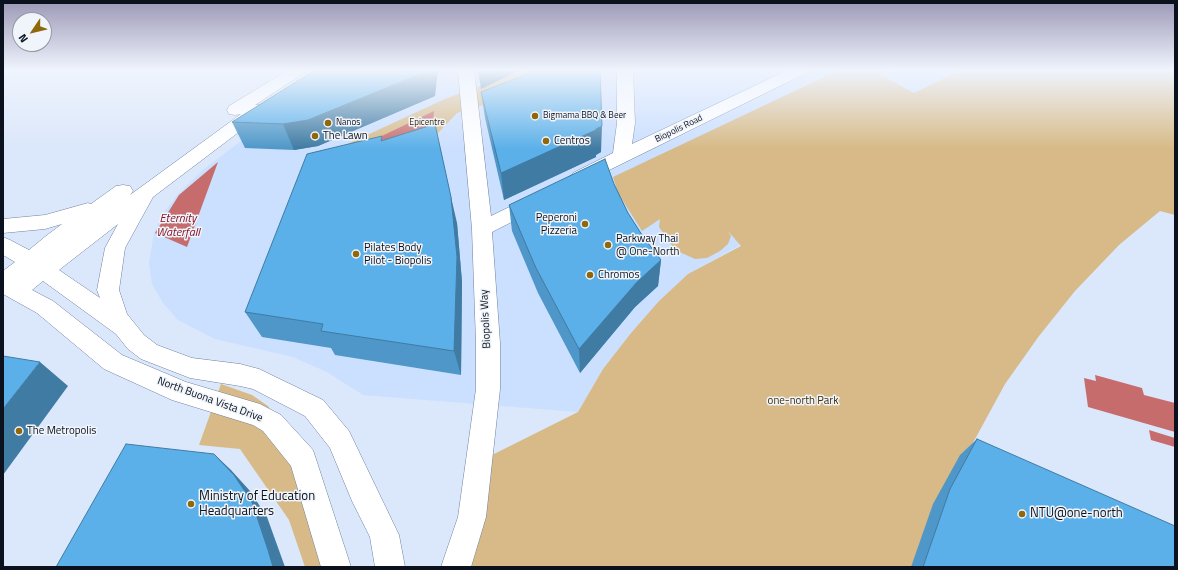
<!DOCTYPE html>
<html>
<head>
<meta charset="utf-8">
<style>
	body { margin:0 }
	#map { position:relative; width:1178px; height:570px; overflow:hidden; background:#dbe7fb; font-family:"Titillium Web",sans-serif }
	canvas { display:block }
	.frame { position:absolute; inset:0; border:4px solid #0b121d; pointer-events:none }
	.north { position:absolute; left:12px; top:12px; width:40px; height:40px; box-sizing:border-box; background:#f0f4fb; border:1px solid #949aa2; border-radius:50%; rotate:235deg; font-size:11px; font-weight:700; line-height:16px; text-align:center; color:#0b121d }
	.north::after { content:''; display:block; margin:auto; width:14px; height:18px; background:#8f670c; clip-path:polygon(50% 0,100% 100%,50% 72%,0 100%) }
</style>
</head>
<body>
<div id="map">
<canvas width="1178" height="570"></canvas>
<div class="frame"></div>
<div class="north">N</div>
</div>
<script>
const ctx = document.querySelector('canvas').getContext('2d');
ctx.lineJoin = 'round';
function paint(path, color) {
  ctx.fillStyle = color;
  ctx.fill(path, 'evenodd');
}
function poly(rows) {
  const path = new Path2D();
  for (const r of rows) {
    path.moveTo(r[0], r[1]);
    for (let i = 2; i < r.length; i += 2) path.lineTo(r[i], r[i + 1]);
  }
  return path;
}
function trace(path, color, width, dash) {
  ctx.strokeStyle = color;
  ctx.lineWidth = width;
  ctx.lineCap = dash ? 'butt' : 'round';
  ctx.setLineDash(dash || []);
  ctx.stroke(path);
}
function label(font, color, halo, rows, align = 'center') {
  ctx.font = font + ' "Titillium Web",sans-serif';
  ctx.lineWidth = 3;
  ctx.setLineDash([]);
  ctx.textBaseline = 'middle';
  ctx.strokeStyle = halo;
  ctx.fillStyle = color;
  for (const [text, x, y, turn = 0] of rows) {
    ctx.save();
    ctx.translate(x, y);
    ctx.rotate((+turn || 0) * Math.PI / 180);
    ctx.textAlign = isNaN(turn) ? turn : align;
    if (halo) ctx.strokeText(text, 0, 0);
    ctx.fillText(text, 0, 0);
    ctx.restore();
  }
}
paint(poly([
	[311,70,1073,70,902,156,688,274,659,301,631,333,603,369,578,412,363,395,327,372,293,357,215,339,178,320,163,303,152,284,149,263,154,233,162,215,178,194,204,169,306,92]
]), '#cbdfff');
paint(poly([
	[525,70,581,70,520,94,457,113,436,135,313,160,447,98],
	[839,70,891,70,881,75,914,93,961,70,1175,70,1175,215,1160,211,1119,245,1075,291,1039,336,1005,384,968,452,912,567,456,567,480,461,578,412,603,369,631,333,659,301,688,274,741,246,728,231,731,236,728,244,720,251,707,258,695,259,675,250,659,227,660,219,642,231,618,193,613,177],
	[221,384,252,395,268,406,301,458,336,567,305,567,289,520,240,449,199,445]
]), '#d7ba87');
paint(poly([
	[434,111,432,132,338,157],
	[218,162,187,247,155,233,179,195],
	[1095,375,1142,388,1144,395,1175,403,1175,432,1088,407,1084,378,1096,381],
	[1149,430,1175,438,1175,447,1151,440]
]), '#c76c6c');
const minor = poly([
	[288,70,306,70,304,73,255,105,264,105,266,109,264,113,153,197,125,248,119,290,127,314,144,335,157,345,192,358,240,364,259,369,323,400,349,431,399,535,405,567,375,567,370,537,352,501,330,448,305,416,253,389,240,386,190,378,141,359,128,349,116,334,43,281,32,290,53,301,122,355,186,382,260,404,281,415,313,450,351,567,321,567,291,466,263,431,253,425,172,400,104,369,37,313,3,294,3,271,15,262,3,255,3,237,10,240,29,250,46,236,62,224,45,229,3,233,3,219,45,215,88,203,91,204,116,186,123,185,130,186,133,191,130,195,241,114,235,115,229,114,227,110,229,106,288,70],
	[118,224,105,248,97,290,100,298,59,270,118,224],
	[458,70,474,70,491,216,536,194,543,196,546,201,543,206,492,232,500,343,500,389,486,517,471,567,441,567,458,517,476,389,476,343,472,229,458,70],
	[617,70,633,70,635,123,632,144,788,70,808,70,806,73,587,181,580,183,573,181,571,177,573,173,613,153,617,123,617,70]
]);
trace(minor, '#6f81a0', 1);
paint(minor, '#fff');
paint(poly([
	[481,92,601,152,596,155,596,157,504,200,485,118],
	[435,96,318,146,294,150,245,148,232,122],
	[383,140,457,223,462,282,461,375,335,355,331,348,262,337,245,312],
	[614,184,628,213,644,238,661,260,658,286,635,307,580,373,538,293,512,231,509,205],
	[977,439,1175,567,911,567,933,504,960,455]
]), '#4e97c8');
paint(poly([
	[430,70,438,70,435,96,318,146,294,150,283,124],
	[478,70,520,70,481,89],
	[602,126,601,152,596,155,596,157,504,200,501,173],
	[451,197,457,223,462,282,461,375,454,351],
	[661,260,658,286,635,307,580,373,579,349,637,282],
	[40,362,68,386,3,475,3,409],
	[214,454,231,470,250,491,267,517,285,567,273,567]
]), '#407ba3');
const building = poly([
	[315,70,430,70,308,120,283,124,232,122,315,70],
	[538,70,600,70,602,126,596,129,596,130,501,173,481,92,538,70],
	[435,124,451,197,457,257,454,351,321,331,323,324,245,312,307,154,382,136,381,141,435,124],
	[605,159,614,184,628,213,644,238,661,260,637,282,579,349,536,268,509,205,605,159],
	[3,356,40,362,3,409,3,356],
	[977,439,1175,526,1175,567,923,567,950,489,977,439],
	[126,444,214,454,234,475,252,502,268,550,273,567,56,567,126,444]
]);
paint(building, '#5bb0e9');
trace(building, '#407ba3', 1);
const sky = ctx.createLinearGradient(0, 0, 0, 149);
sky.addColorStop(0, '#9b97b6');
sky.addColorStop(0.47, '#eff4fd');
sky.addColorStop(1, '#eff4fd00');
ctx.fillStyle = sky;
ctx.fillRect(0, 0, 1178, 149);
for (const [x, y, r, color] of [
	[535,116,4,"#8f670c"],
	[328,123,4,"#8f670c"],
	[315,136,4,"#8f670c"],
	[546,141,4,"#8f670c"],
	[585,224,4,"#8f670c"],
	[608,245,4,"#8f670c"],
	[356,254,4,"#8f670c"],
	[590,275,4,"#8f670c"],
	[19,431,4,"#8f670c"],
	[191,504,4,"#8f670c"],
	[1022,514,4,"#8f670c"]
]) {
  const dot = new Path2D();
  dot.arc(x, y, r, 0, 2 * Math.PI);
  ctx.fillStyle = color;
  ctx.fill(dot);
  trace(dot, '#f0f4fb', 1.5);
}
label('9px', '#0b121d', '#f0f4fb', [
	["Bigmama BBQ & Beer",543,116],
	["Nanos",336,123]
], 'left');
label('9px', '#3d2a04', '#f0f4fb', [
	["Epicentre",427,123]
]);
label('9px', '#0b121d', '#f0f4fb', [
	["Biopolis Road",679,129,-26]
]);
label('11px', '#0b121d', '#f0f4fb', [
	["The Lawn",323,136],
	["Centros",554,141],
	["Peperoni",577,218,"right"],
	["Pizzeria",577,231,"right"],
	["Parkway Thai",616,239],
	["@ One-North",616,252],
	["Pilates Body",364,248],
	["Pilot - Biopolis",364,261],
	["Chromos",598,275],
	["The Metropolis",27,431]
], 'left');
label('11px', '#0b121d', '#f0f4fb', [
	["Biopolis Way",486,319,-93],
	["North Buona Vista Drive",210,400,20]
]);
label('11px', '#3d2a04', '#f0f4fb', [
	["one-north Park",803,401]
]);
label('italic 12px', '#871525', '#f0f4fb', [
	["Eternity",178,219],
	["Waterfall",178,233]
]);
label('13px', '#0b121d', '#f0f4fb', [
	["Ministry of Education",199,497],
	["Headquarters",199,512],
	["NTU@one-north",1030,514]
], 'left');
</script>
</body>
</html>
